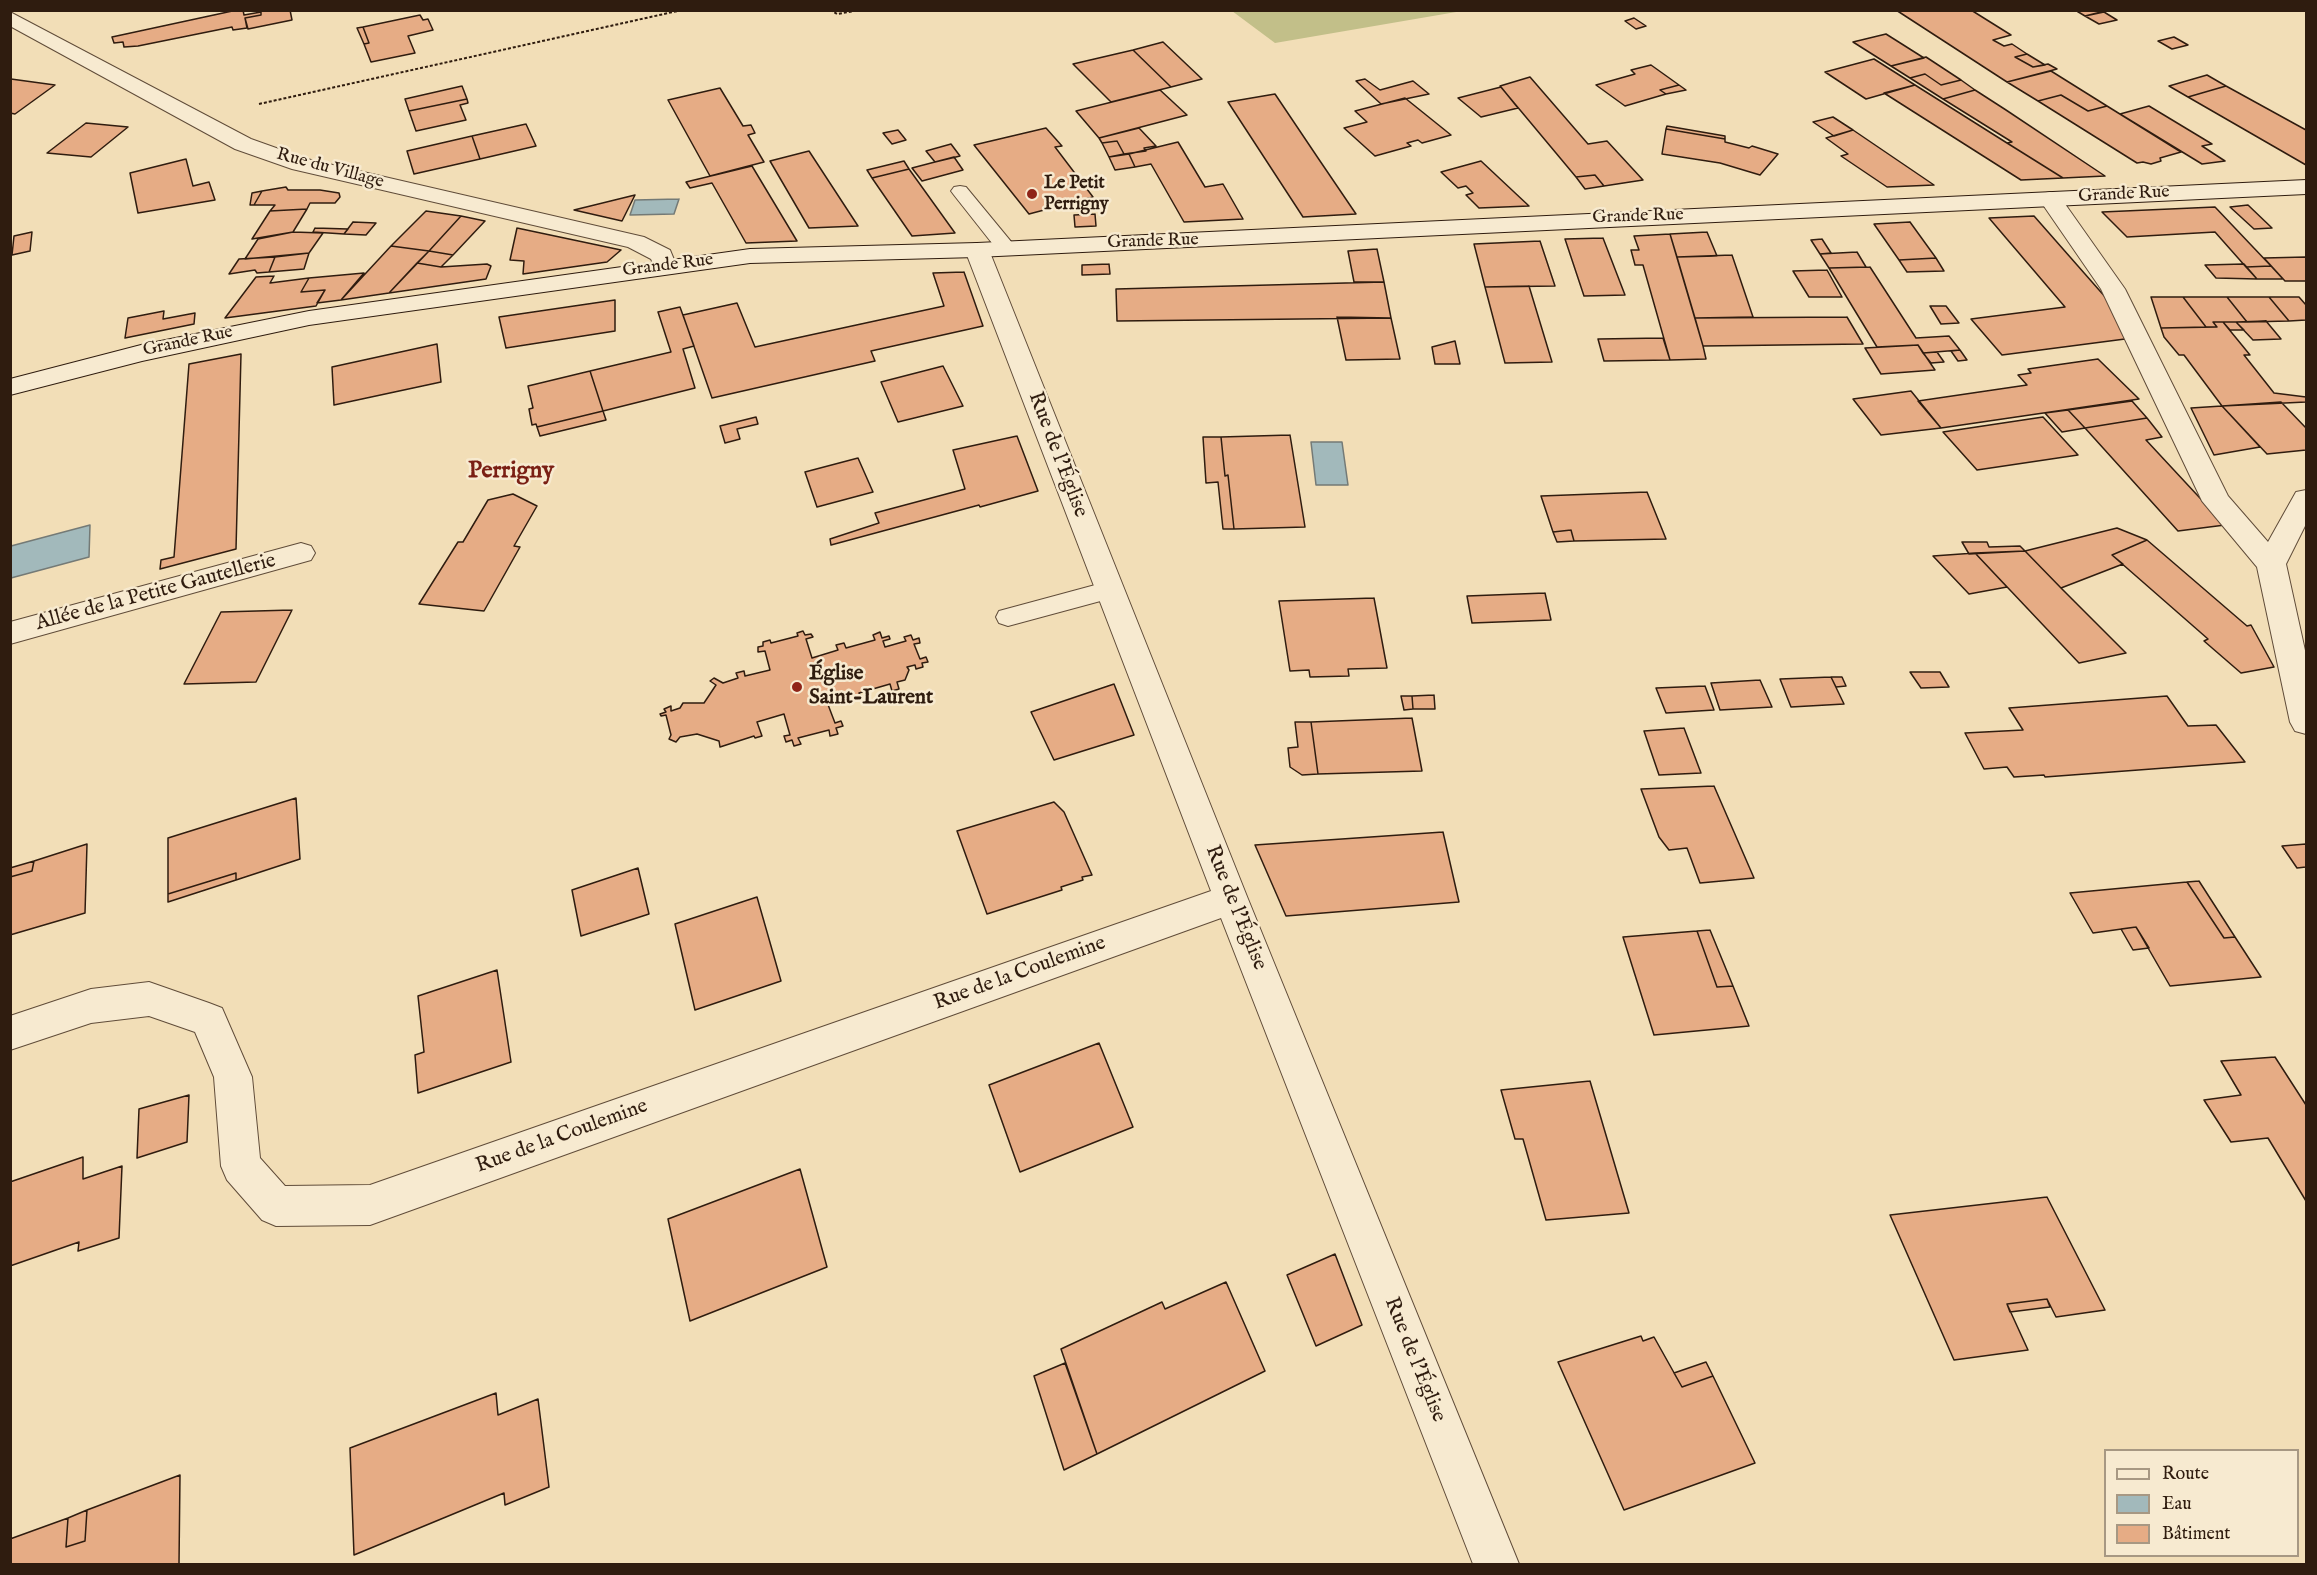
<!DOCTYPE html>
<html>
<head>
<meta charset="utf-8">
<style>
	body { margin:0 }
	#map { position:relative; width:2317px; height:1575px; overflow:hidden; background:#f2deb7; font-family:"IM FELL English",serif }
	canvas { display:block }
	.frame { position:absolute; inset:0; border:12px solid #2f1c0f; pointer-events:none }
	.legend { position:absolute; left:2104px; top:1449px; width:195px; height:108px; box-sizing:border-box; background:#f7ead0; border:2px solid #a79883; margin:0; padding:8px 10px; list-style:none; font-size:18px; color:#2f1c0f }
	.legend li { display:flex; align-items:center; gap:12px; height:30px }
	.legend b { width:30px; border:2px solid #a79883 }
</style>
</head>
<body>
<div id="map">
<canvas width="2317" height="1575"></canvas>
<div class="frame"></div>
<ul class="legend">
<li><b style="height:8px;background:#f7ead0"></b>Route</li>
<li><b style="height:16px;background:#a2b9bb"></b>Eau</li>
<li><b style="height:16px;background:#e6ac85"></b>Bâtiment</li>
</ul>
</div>
<script>
const ctx = document.querySelector('canvas').getContext('2d');
ctx.lineJoin = 'round';
function paint(path, color) {
  ctx.fillStyle = color;
  ctx.fill(path, 'evenodd');
}
function poly(rows) {
  const path = new Path2D();
  for (const r of rows) {
    path.moveTo(r[0], r[1]);
    for (let i = 2; i < r.length; i += 2) path.lineTo(r[i], r[i + 1]);
  }
  return path;
}
function trace(path, color, width, dash) {
  ctx.strokeStyle = color;
  ctx.lineWidth = width;
  ctx.lineCap = dash ? 'butt' : 'round';
  ctx.setLineDash(dash || []);
  ctx.stroke(path);
}
function label(font, color, halo, rows, align = 'center') {
  ctx.font = font + ' "IM FELL English",serif';
  ctx.lineWidth = 5;
  ctx.setLineDash([]);
  ctx.textBaseline = 'middle';
  ctx.strokeStyle = halo;
  ctx.fillStyle = color;
  for (const [text, x, y, turn = 0] of rows) {
    ctx.save();
    ctx.translate(x, y);
    ctx.rotate((+turn || 0) * Math.PI / 180);
    ctx.textAlign = isNaN(turn) ? turn : align;
    if (halo) ctx.strokeText(text, 0, 0);
    ctx.fillText(text, 0, 0);
    ctx.restore();
  }
}
paint(poly([
	[1232,11,1462,11,1275,43]
]), '#c2bf89');
const water = poly([
	[679,199,674,214,630,215,635,200,679,199],
	[1311,442,1342,442,1348,485,1316,485,1311,442],
	[90,525,89,557,11,578,11,546,90,525]
]);
paint(water, '#a2b9bb');
trace(water, '#747a76', 1.5);
const building = poly([
	[237,10,243,10,244,15,261,12,261,15,245,18,247,28,233,30,232,27,138,46,124,47,123,42,114,43,112,37,237,10],
	[261,10,290,10,292,20,248,29,245,18,261,15,261,10],
	[1896,10,1971,10,2011,35,1993,40,2004,46,2012,44,2027,54,2015,57,2033,67,2048,64,2057,69,2007,82,1896,10],
	[2075,10,2109,10,2085,16,2075,10],
	[2104,12,2117,20,2099,24,2085,16,2104,12],
	[420,15,423,20,428,19,433,30,408,36,415,53,371,62,364,44,369,43,363,27,420,15],
	[1634,18,1646,26,1636,29,1625,21,1634,18],
	[363,27,369,43,364,44,357,28,363,27],
	[1886,34,1924,58,1891,66,1853,42,1886,34],
	[2174,37,2188,45,2172,49,2158,41,2174,37],
	[1163,42,1202,79,1171,87,1133,50,1163,42],
	[1133,50,1171,87,1111,102,1073,64,1133,50],
	[2027,54,2045,65,2033,67,2015,57,2027,54],
	[1926,57,1961,80,1941,85,1925,74,1910,78,1891,66,1926,57],
	[1874,59,1915,85,1866,99,1825,72,1874,59],
	[1651,65,1679,85,1660,90,1666,94,1625,106,1596,85,1635,74,1631,70,1651,65],
	[2051,71,2107,106,2088,111,2061,95,2038,101,2007,82,2051,71],
	[1925,74,1941,85,1961,80,1975,90,1943,99,1910,78,1925,74],
	[2207,75,2226,86,2188,97,2169,86,2207,75],
	[1530,77,1588,144,1607,141,1643,180,1604,186,1595,175,1576,177,1500,86,1530,77],
	[10,79,11,79,55,85,15,114,10,113,10,79],
	[1365,79,1380,90,1413,81,1429,94,1381,104,1356,81,1365,79],
	[1679,85,1686,90,1666,94,1660,90,1679,85],
	[1915,85,2007,143,2063,178,2021,180,1884,93,1915,85],
	[462,86,467,99,409,111,405,99,462,86],
	[2226,86,2306,130,2306,165,2188,97,2226,86],
	[1501,87,1518,108,1481,117,1458,98,1501,87],
	[720,88,743,126,751,125,755,133,748,135,764,162,710,176,668,100,720,88],
	[1160,90,1187,115,1099,138,1076,111,1160,90],
	[1975,90,2006,110,2105,176,2063,178,2007,143,2012,142,1943,99,1975,90],
	[1275,94,1318,158,1356,214,1303,217,1228,102,1275,94],
	[2061,95,2088,111,2107,106,2181,152,2160,158,2161,161,2151,164,2143,162,2137,163,2038,101,2061,95],
	[1405,98,1451,135,1422,143,1418,140,1407,143,1411,146,1375,156,1344,128,1367,122,1355,111,1405,98],
	[467,99,468,103,460,105,466,120,416,131,409,111,467,99],
	[2149,106,2212,144,2202,146,2225,161,2202,164,2120,114,2149,106],
	[1833,117,1853,130,1834,136,1813,122,1833,117],
	[86,123,128,127,91,157,47,153,86,123],
	[526,124,536,146,480,159,472,136,526,124],
	[1667,126,1725,136,1725,139,1666,129,1667,126],
	[1046,128,1062,146,1055,147,1093,197,1029,214,974,145,1046,128],
	[1139,128,1156,146,1144,148,1146,151,1124,154,1117,141,1102,143,1099,138,1139,128],
	[1666,129,1725,139,1725,142,1749,148,1752,146,1778,154,1760,175,1720,163,1662,154,1666,129],
	[898,130,906,140,892,144,883,133,898,130],
	[1853,130,1934,185,1887,187,1841,156,1848,154,1826,138,1853,130],
	[472,136,480,159,414,174,407,151,472,136],
	[1117,141,1124,154,1109,157,1102,143,1117,141],
	[1178,142,1205,187,1223,184,1243,219,1184,222,1151,164,1135,167,1129,154,1178,142],
	[951,144,960,156,935,162,926,151,951,144],
	[809,151,858,226,809,228,770,161,809,151],
	[1129,154,1135,167,1115,170,1109,157,1129,154],
	[954,157,963,170,922,181,912,168,954,157],
	[186,159,193,186,209,182,215,200,138,213,130,173,186,159],
	[904,161,909,169,872,178,867,170,904,161],
	[1481,161,1529,206,1479,208,1466,195,1473,193,1466,186,1458,188,1441,172,1481,161],
	[752,166,797,241,746,243,712,183,690,188,686,182,752,166],
	[909,169,955,233,912,236,872,178,909,169],
	[1595,175,1604,186,1585,189,1576,177,1595,175],
	[286,187,288,190,320,190,339,193,340,197,335,203,310,203,307,209,270,211,275,205,254,205,262,191,286,187],
	[262,191,254,205,250,205,252,193,262,191],
	[635,195,622,221,574,210,635,195],
	[2248,205,2272,228,2254,229,2230,207,2248,205],
	[2215,207,2271,266,2246,267,2215,232,2127,237,2102,212,2215,207],
	[307,209,293,232,252,239,270,211,307,209],
	[426,211,461,216,429,251,391,246,426,211],
	[1095,214,1096,226,1075,227,1074,215,1095,214],
	[461,216,485,221,453,255,429,251,461,216],
	[2034,216,2114,307,2125,339,2002,355,1971,319,2065,307,1989,218,2034,216],
	[353,222,376,223,366,235,344,234,353,222],
	[1910,222,1936,258,1899,260,1874,224,1910,222],
	[315,228,348,229,344,234,313,232,315,228],
	[517,228,621,250,607,262,523,274,524,261,510,260,517,228],
	[32,232,30,251,12,255,14,236,32,232],
	[293,232,323,233,309,253,245,259,258,239,293,232],
	[1707,232,1717,256,1677,257,1670,234,1707,232],
	[1670,234,1703,346,1706,359,1670,360,1643,265,1635,265,1631,250,1639,250,1634,236,1670,234],
	[1603,238,1625,295,1584,296,1565,239,1603,238],
	[1822,239,1831,253,1820,254,1811,240,1822,239],
	[1540,241,1555,286,1485,287,1474,244,1540,241],
	[391,246,429,251,389,293,341,300,391,246],
	[1377,249,1384,282,1354,282,1348,251,1377,249],
	[429,251,453,255,441,267,417,263,429,251],
	[1857,252,1866,267,1829,268,1820,254,1857,252],
	[309,253,304,269,269,272,275,257,309,253],
	[1732,255,1753,317,1695,318,1677,257,1732,255],
	[275,257,269,272,257,273,255,270,229,274,239,259,275,257],
	[2306,257,2306,281,2285,281,2264,258,2306,257],
	[1936,258,1944,271,1907,272,1899,260,1936,258],
	[417,263,441,267,487,264,491,266,486,279,389,293,417,263],
	[1109,264,1110,274,1082,275,1082,265,1109,264],
	[2244,264,2257,279,2216,278,2205,265,2244,264],
	[2271,266,2283,279,2257,279,2246,267,2271,266],
	[1870,267,1916,338,1949,336,1960,350,1923,353,1918,345,1877,347,1829,268,1870,267],
	[1827,270,1842,297,1809,297,1793,271,1827,270],
	[964,272,983,326,871,351,875,361,712,398,683,315,737,303,755,347,944,306,933,273,964,272],
	[364,273,341,300,317,303,325,290,301,292,309,278,364,273],
	[274,276,270,283,309,278,301,292,325,290,316,306,225,318,256,277,274,276],
	[1384,282,1391,318,1117,321,1116,289,1384,282],
	[1529,286,1552,362,1505,363,1485,287,1529,286],
	[2151,297,2183,297,2206,327,2161,328,2151,297],
	[2183,297,2227,297,2247,322,2213,322,2217,327,2206,327,2183,297],
	[2227,297,2269,297,2289,321,2247,322,2227,297],
	[2269,297,2299,297,2306,305,2306,320,2289,321,2269,297],
	[615,300,615,331,506,348,499,317,615,300],
	[1930,306,1946,306,1959,323,1941,324,1930,306],
	[680,307,694,346,683,349,695,388,603,411,590,371,671,352,658,312,680,307],
	[164,311,163,319,195,313,194,324,125,338,128,318,164,311],
	[1337,317,1391,318,1400,359,1346,360,1337,317],
	[1847,317,1863,344,1703,346,1695,318,1847,317],
	[2266,321,2281,339,2253,340,2236,322,2266,321],
	[2213,322,2223,322,2250,355,2244,355,2274,393,2306,397,2306,402,2222,406,2184,355,2179,355,2164,337,2161,328,2217,327,2213,322],
	[2223,322,2236,322,2244,330,2230,330,2223,322],
	[1663,338,1670,360,1604,361,1598,339,1663,338],
	[1455,341,1460,364,1435,364,1432,347,1455,341],
	[437,344,441,382,334,405,332,367,437,344],
	[1918,345,1935,370,1881,374,1865,348,1918,345],
	[1960,350,1967,360,1958,361,1951,351,1960,350],
	[1937,352,1944,362,1931,363,1923,353,1937,352],
	[241,354,236,549,160,569,161,560,174,557,189,364,241,354],
	[2098,359,2139,399,1941,428,1918,401,2027,385,2018,375,2031,373,2028,369,2098,359],
	[943,366,963,406,898,422,881,382,943,366],
	[590,371,603,411,537,427,536,424,532,425,529,409,533,408,528,386,590,371],
	[1911,391,1941,428,1881,435,1853,399,1911,391],
	[2132,401,2147,418,2085,428,2068,410,2132,401],
	[2281,402,2306,428,2306,450,2267,454,2222,406,2281,402],
	[2222,406,2260,447,2214,455,2191,408,2222,406],
	[2068,410,2085,428,2062,432,2045,413,2068,410],
	[603,411,606,420,540,436,537,427,603,411],
	[756,417,758,424,737,429,740,439,725,443,720,426,756,417],
	[2043,417,2078,455,1977,470,1943,432,2043,417],
	[2147,418,2162,437,2146,440,2225,525,2178,531,2085,428,2147,418],
	[1290,435,1305,527,1234,529,1228,475,1225,476,1221,437,1290,435],
	[1017,436,1038,491,980,507,979,505,831,545,830,539,879,523,875,513,965,489,953,450,1017,436],
	[1203,437,1221,437,1225,476,1228,475,1234,529,1223,529,1218,482,1206,483,1203,437],
	[858,458,873,492,817,507,805,472,858,458],
	[1647,492,1666,539,1574,541,1571,530,1553,532,1541,496,1647,492],
	[513,494,537,506,514,546,520,547,484,611,419,604,458,542,463,542,488,500,513,494],
	[2117,528,2147,540,2112,555,2123,564,2061,588,2025,551,2117,528],
	[1571,530,1574,541,1557,542,1553,532,1571,530],
	[2147,540,2247,626,2251,625,2274,667,2241,673,2204,641,2208,639,2112,555,2147,540],
	[1962,542,1987,542,1989,547,2020,546,2025,551,1969,554,1962,542],
	[2025,551,2061,588,2126,653,2079,663,1975,553,2025,551],
	[1975,553,2007,587,1969,594,1933,556,1975,553],
	[1545,593,1551,620,1472,623,1467,596,1545,593],
	[1374,598,1387,668,1348,669,1349,676,1310,677,1309,670,1290,671,1279,601,1374,598],
	[292,610,256,682,184,684,221,612,292,610],
	[803,631,805,635,811,634,813,637,806,639,812,658,838,650,836,645,844,643,846,648,875,640,873,635,880,632,882,638,889,636,890,639,883,641,885,647,906,641,904,637,911,635,913,640,919,638,920,643,914,644,920,659,926,657,928,662,922,663,923,667,916,669,915,665,907,667,909,670,905,680,897,682,899,689,892,691,890,684,859,693,862,699,856,701,854,694,827,702,835,723,841,721,843,726,836,728,838,734,830,736,829,730,798,738,801,744,794,746,792,740,786,742,784,736,790,735,784,714,757,722,762,736,755,738,754,736,720,747,719,741,697,734,680,737,676,742,669,739,671,735,666,715,661,716,660,714,666,712,664,709,671,706,671,711,680,708,683,703,704,703,716,685,710,681,714,678,723,683,738,678,736,673,744,671,745,676,770,670,765,651,758,652,758,647,763,646,763,642,770,640,771,643,798,636,797,633,803,631],
	[1910,672,1940,672,1949,687,1921,688,1910,672],
	[1831,677,1842,677,1846,686,1836,687,1831,677],
	[1831,677,1844,704,1791,707,1780,679,1831,677],
	[1760,680,1772,707,1720,710,1711,683,1760,680],
	[1114,684,1134,735,1054,760,1031,712,1114,684],
	[1705,686,1714,710,1666,713,1656,688,1705,686],
	[1434,695,1435,709,1413,709,1412,696,1434,695],
	[1401,696,1412,696,1413,709,1404,710,1401,696],
	[2167,696,2188,726,2216,725,2245,762,2045,777,2044,775,2014,777,2007,767,1984,769,1965,733,2023,730,2009,708,2167,696],
	[1412,718,1422,771,1318,774,1311,722,1412,718],
	[1295,722,1311,722,1318,774,1302,775,1290,767,1288,748,1298,747,1295,722],
	[1684,728,1701,773,1659,775,1644,731,1684,728],
	[1714,786,1754,878,1700,883,1687,848,1669,850,1659,837,1641,789,1714,786],
	[296,798,300,859,236,880,236,873,168,894,168,838,296,798],
	[1054,802,1064,812,1092,875,1082,877,1083,880,1061,887,1062,890,987,914,957,831,1054,802],
	[1443,832,1459,902,1286,916,1255,845,1443,832],
	[87,844,85,913,10,935,10,877,32,871,34,861,87,844],
	[2306,844,2306,867,2297,868,2282,846,2306,844],
	[34,861,32,871,10,877,10,868,34,861],
	[638,868,649,914,581,936,572,890,638,868],
	[236,873,236,880,168,902,168,894,236,873],
	[2199,881,2235,937,2224,938,2187,882,2199,881],
	[2187,882,2224,938,2235,937,2261,977,2170,986,2136,927,2093,933,2070,893,2187,882],
	[757,897,781,981,695,1010,675,924,757,897],
	[2136,927,2149,948,2133,950,2121,929,2136,927],
	[1710,930,1733,986,1717,987,1697,931,1710,930],
	[1697,931,1717,987,1733,986,1749,1026,1654,1035,1623,937,1697,931],
	[497,970,511,1062,418,1093,415,1055,424,1052,418,996,497,970],
	[1099,1043,1133,1127,1020,1172,989,1085,1099,1043],
	[2275,1057,2306,1105,2306,1201,2268,1138,2231,1142,2204,1100,2241,1095,2221,1061,2275,1057],
	[1590,1081,1629,1213,1546,1220,1523,1139,1515,1139,1501,1090,1590,1081],
	[189,1095,187,1142,137,1158,139,1109,189,1095],
	[83,1157,83,1179,122,1166,119,1238,78,1251,79,1242,10,1266,10,1182,83,1157],
	[800,1169,827,1267,690,1321,668,1219,800,1169],
	[2047,1197,2105,1310,2056,1317,2047,1299,2007,1304,2028,1350,1954,1360,1890,1215,2047,1197],
	[1335,1254,1362,1325,1316,1346,1287,1275,1335,1254],
	[1226,1282,1265,1371,1097,1454,1061,1349,1162,1302,1165,1309,1226,1282],
	[2047,1299,2050,1307,2010,1312,2007,1304,2047,1299],
	[1641,1336,1643,1341,1654,1337,1682,1387,1713,1376,1755,1463,1624,1510,1558,1362,1641,1336],
	[1706,1362,1713,1376,1682,1387,1674,1373,1706,1362],
	[1065,1363,1097,1454,1064,1470,1034,1376,1065,1363],
	[496,1393,498,1415,538,1399,549,1487,505,1505,504,1493,354,1555,350,1448,496,1393],
	[180,1475,179,1564,10,1564,10,1539,68,1518,66,1547,85,1541,87,1510,180,1475],
	[87,1510,85,1541,66,1547,68,1518,87,1510]
]);
paint(building, '#e6ac85');
trace(building, '#2f1c0f', 1.5);
const lane = poly([
	[960,186,966,187,1013,244,1016,248,1013,252,999,252,954,195,951,191,954,187,960,186],
	[1110,581,1119,584,1122,590,1119,596,1008,626,999,623,996,617,999,611,1110,581]
]);
const street = poly([
	[10,12,251,139,307,159,644,237,670,250,677,267,673,272,665,274,657,272,651,259,628,247,292,169,235,149,10,26,10,12],
	[2050,192,2058,194,2125,289,2228,496,2268,542,2296,492,2306,490,2306,524,2286,564,2306,655,2306,734,2295,731,2290,722,2257,567,2202,501,2101,289,2039,199,2042,194,2050,192],
	[977,243,985,245,989,250,1248,899,1519,1564,1473,1564,1221,918,370,1225,276,1226,262,1220,227,1180,221,1166,214,1077,195,1032,149,1016,91,1023,10,1050,10,1016,91,989,149,982,209,1003,222,1008,252,1077,260,1158,285,1186,370,1185,1211,891,965,250,969,245,977,243],
	[301,543,311,546,315,553,311,560,10,644,10,622,301,543]
]);
const secondary = poly([
	[2306,180,2306,194,977,257,750,263,309,325,142,361,10,395,10,379,141,345,309,311,750,249,977,243,2306,180]
]);
trace(lane, '#604c39', 2);
trace(street, '#604c39', 2);
trace(secondary, '#2f1c0f', 2);
trace(poly([
	[830,10,837,14,860,10],
	[259,104,682,10]
]), '#2f1c0f', 2, [3, 2]);
paint(lane, '#f7ead0');
paint(street, '#f7ead0');
paint(secondary, '#f7ead0');
for (const [x, y, r, color] of [
	[1032,194,6,"#8f2418"],
	[797,687,6,"#8f2418"]
]) {
  const dot = new Path2D();
  dot.arc(x, y, r, 0, 2 * Math.PI);
  ctx.fillStyle = color;
  ctx.fill(dot);
  trace(dot, '#f7ead0', 2);
}
label('18px', '#2f1c0f', '#f7ead0', [
	["Rue du Village",330,169,15],
	["Grande Rue",2124,195,-3],
	["Grande Rue",1638,217,-2],
	["Grande Rue",1153,242,-2],
	["Grande Rue",668,266,-7],
	["Grande Rue",188,342,-12]
]);
label('bold 18px', '#2f1c0f', '#f7ead0', [
	["Le Petit",1044,184],
	["Perrigny",1044,205]
], 'left');
label('21px', '#2f1c0f', '#f7ead0', [
	["Rue de l'Église",1057,455,69],
	["Allée de la Petite Gautellerie",156,593,-15],
	["Rue de l'Église",1235,908,68],
	["Rue de la Coulemine",1020,974,-20],
	["Rue de la Coulemine",562,1137,-20],
	["Rue de l'Église",1414,1360,68]
]);
label('bold 21px', '#2f1c0f', '#f7ead0', [
	["Église",809,675],
	["Saint-Laurent",809,699]
], 'left');
label('bold 24px', '#7a1f14', '#f7ead0', [
	["Perrigny",511,472]
]);
</script>
</body>
</html>
